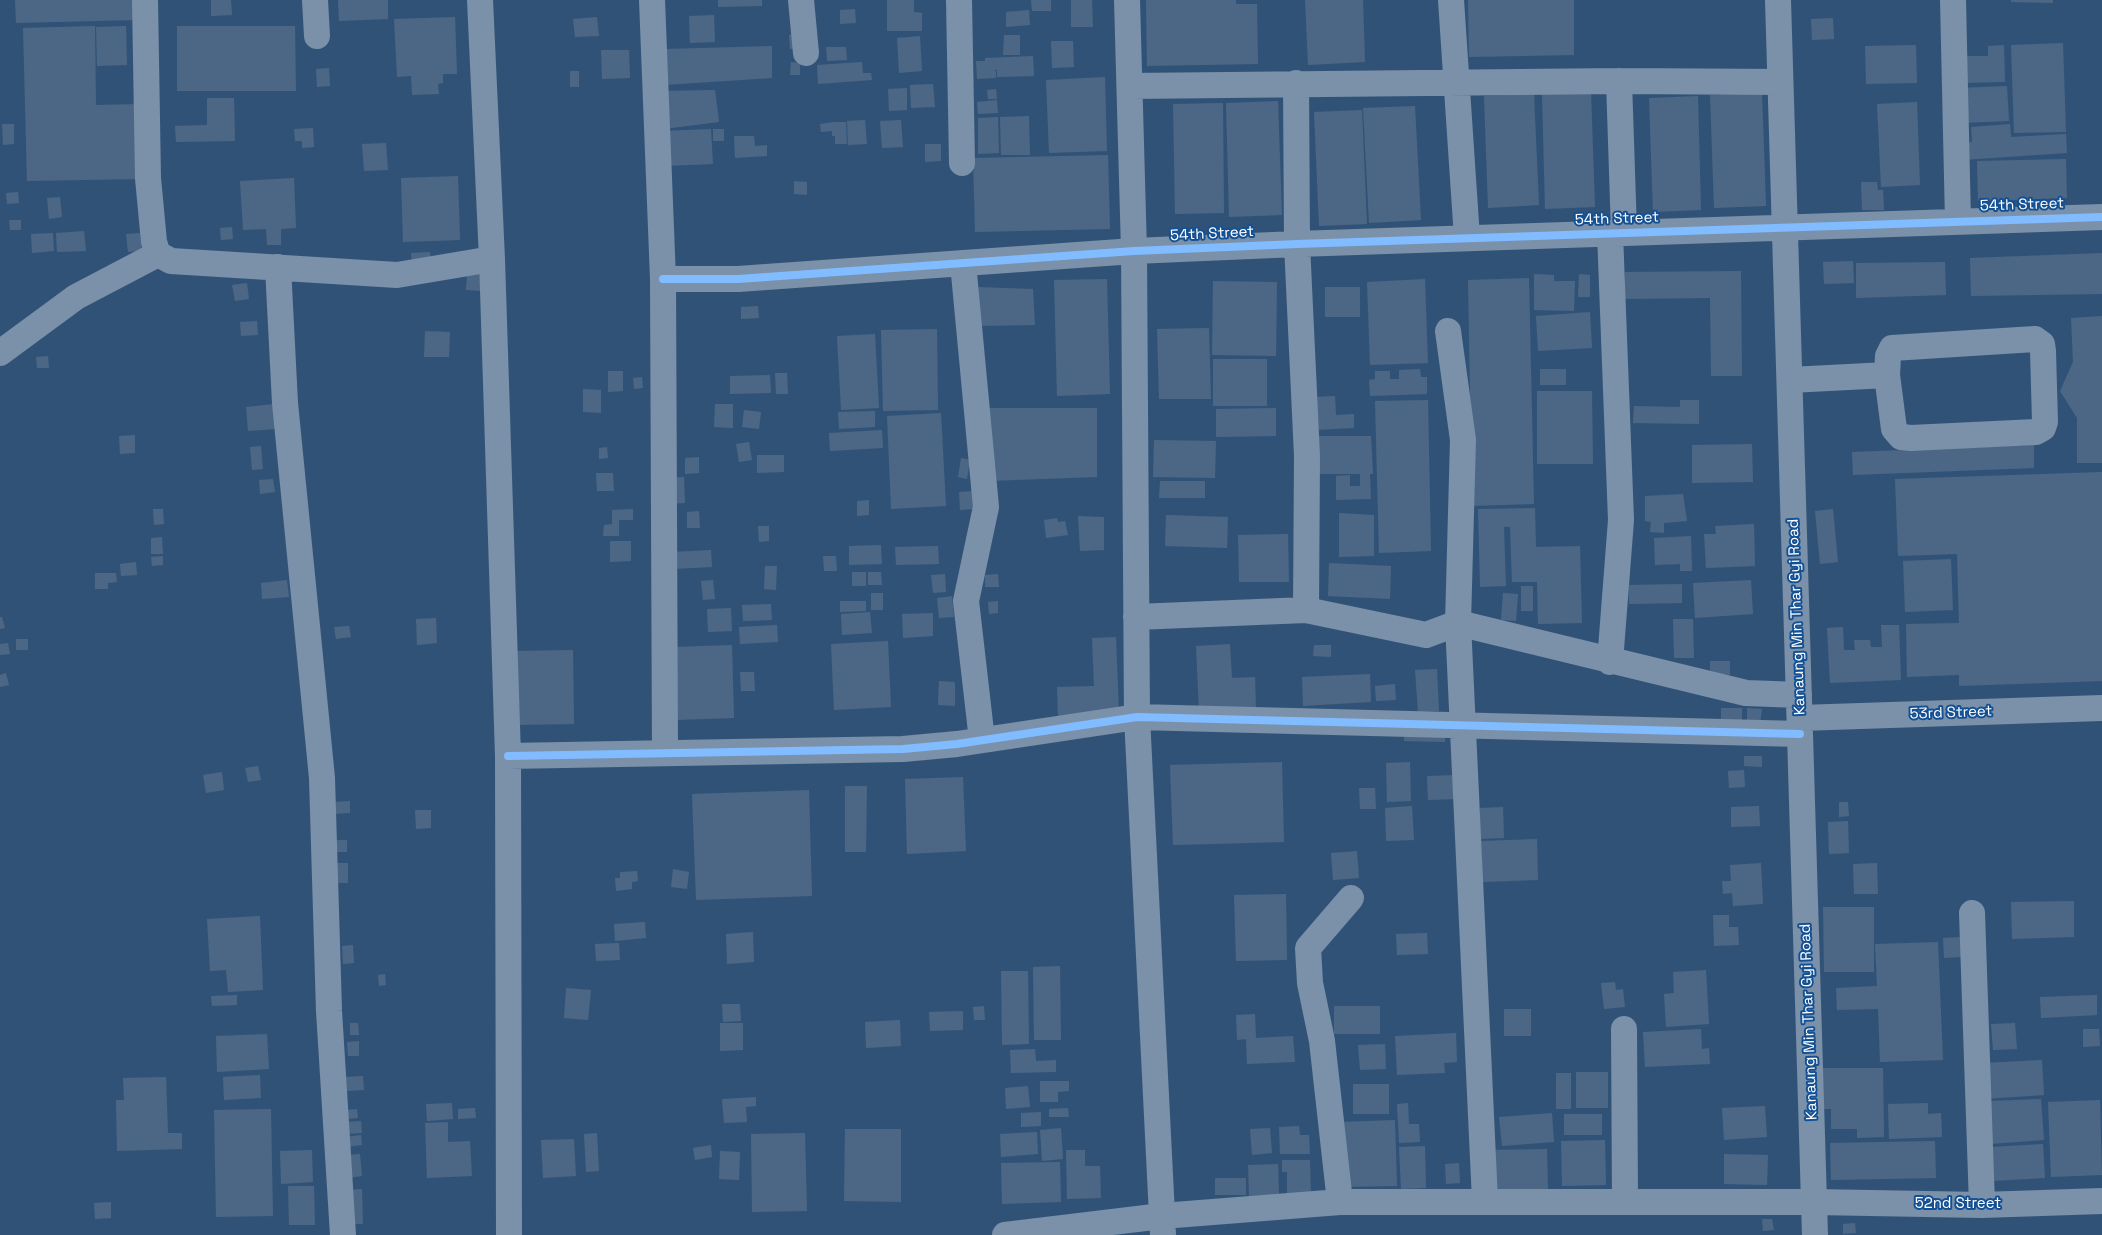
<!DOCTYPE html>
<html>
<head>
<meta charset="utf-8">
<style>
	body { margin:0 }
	canvas { display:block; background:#315277 }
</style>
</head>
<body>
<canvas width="2102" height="1235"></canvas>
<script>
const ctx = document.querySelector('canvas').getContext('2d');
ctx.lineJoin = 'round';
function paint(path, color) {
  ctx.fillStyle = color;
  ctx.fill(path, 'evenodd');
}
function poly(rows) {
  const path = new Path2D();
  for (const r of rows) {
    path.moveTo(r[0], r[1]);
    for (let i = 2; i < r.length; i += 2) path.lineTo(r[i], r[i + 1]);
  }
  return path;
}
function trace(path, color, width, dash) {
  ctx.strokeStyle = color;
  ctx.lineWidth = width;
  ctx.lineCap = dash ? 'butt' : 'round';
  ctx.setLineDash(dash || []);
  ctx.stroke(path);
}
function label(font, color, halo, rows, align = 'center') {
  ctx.font = font + ' "Space Grotesk",sans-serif';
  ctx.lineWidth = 4;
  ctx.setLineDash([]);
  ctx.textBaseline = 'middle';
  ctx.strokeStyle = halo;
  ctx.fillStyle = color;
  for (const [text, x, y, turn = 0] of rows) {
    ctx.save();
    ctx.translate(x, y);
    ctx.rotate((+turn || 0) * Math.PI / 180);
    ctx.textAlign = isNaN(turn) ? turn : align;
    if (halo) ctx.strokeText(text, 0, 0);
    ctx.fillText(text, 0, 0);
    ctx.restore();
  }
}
paint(poly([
	[15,0,137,0,137,20,16,23],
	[211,0,231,0,232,15,211,16],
	[338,0,388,0,388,19,339,21],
	[718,0,762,0,762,6,718,7],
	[887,0,914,0,914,12,922,13,922,31,887,31],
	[1031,0,1051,0,1051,11,1032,11],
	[1071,0,1092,0,1093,27,1071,27],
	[1146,0,1236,0,1236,4,1257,4,1258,64,1147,66],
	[1305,0,1363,0,1365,62,1308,65],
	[1468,0,1574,0,1574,55,1469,57],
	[2011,0,2053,0,2053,3,2011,2],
	[855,9,856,23,840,24,840,10],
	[1029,10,1030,25,1006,27,1006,12],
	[714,15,715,42,690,43,689,16],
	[455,17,457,74,443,74,443,83,438,84,439,94,412,95,411,76,397,77,394,19],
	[597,17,599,36,575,37,573,19],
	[1833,18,1834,39,1812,40,1811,19],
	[95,26,96,105,139,104,141,179,27,181,23,28],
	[126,26,127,65,97,66,96,27],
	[177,26,295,26,296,91,177,91],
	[799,33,801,48,790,49,789,35],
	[1004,35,1020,35,1020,55,1003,55],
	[920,36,922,71,899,73,897,38],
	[1051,41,1073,41,1074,67,1052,68],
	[2063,43,2066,132,2014,133,2011,45],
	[1916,45,1917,83,1866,84,1865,46],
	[2004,45,2005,82,1961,83,1960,56,1988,56,1988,46],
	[772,46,772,78,664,85,667,49],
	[826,47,846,47,847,60,827,61],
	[601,50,629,50,630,78,602,79],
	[1033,56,1034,76,997,77,997,70,993,70,996,71,996,78,977,79,976,61,985,61,985,58],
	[791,62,800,63,800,75,790,75],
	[862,62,863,73,871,73,872,80,818,84,817,65],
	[329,68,330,86,317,87,316,69],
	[570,71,579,71,579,87,570,87],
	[1105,77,1107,151,1049,153,1046,80],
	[933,84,935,107,911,108,910,85],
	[2007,86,2009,121,1960,123,1958,88],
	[907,88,907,110,889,111,888,89],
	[996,89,997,99,988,99,987,90],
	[715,90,719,122,664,129,662,91],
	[1591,92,1595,207,1545,209,1542,94],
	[1762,93,1766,206,1714,208,1710,95],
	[1534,94,1539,205,1488,208,1484,96],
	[1698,96,1701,210,1653,212,1649,98],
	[207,98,234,98,235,141,176,142,175,126,207,125],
	[997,100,998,113,978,114,977,102],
	[1278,101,1282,215,1229,217,1226,103],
	[1917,102,1920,185,1881,187,1877,104],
	[1223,103,1224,213,1175,214,1173,104],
	[1415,106,1421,220,1369,223,1363,108],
	[1362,110,1367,224,1319,226,1314,112],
	[1029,116,1030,155,1001,155,1000,117],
	[998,117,999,153,978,154,978,118],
	[865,120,867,144,848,145,847,121],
	[901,120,903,147,882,148,880,121],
	[834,122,846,122,847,144,835,144,835,136,832,136,832,131,821,132,820,124],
	[2,124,14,124,14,144,3,145],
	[2010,124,2011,137,2066,134,2067,153,1962,160,1961,143,1972,142,1971,127],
	[313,128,314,147,302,148,302,141,295,141,294,129],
	[711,129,713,164,664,166,662,131],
	[713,129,724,129,724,141,713,141],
	[734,136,754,136,755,146,767,145,767,156,735,158],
	[386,143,388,170,364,171,362,144],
	[925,144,941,144,941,161,925,162],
	[1108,155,1110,229,975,232,973,158],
	[2066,159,2067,198,1978,201,1977,161],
	[458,176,460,240,403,242,401,178],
	[294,178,296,228,281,229,281,245,267,245,266,229,243,230,240,181],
	[794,181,807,182,807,195,794,194],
	[1861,182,1877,182,1878,190,1883,190,1884,210,1862,210],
	[18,192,19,203,7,204,6,193],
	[60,197,62,217,49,219,47,198],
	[9,220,21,220,21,230,10,230],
	[232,227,233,239,221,240,220,228],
	[84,231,86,251,57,252,56,233],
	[53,233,54,251,32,253,31,234],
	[140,233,142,251,128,252,126,234],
	[430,252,431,264,412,266,411,253],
	[2102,253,2102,294,1971,296,1970,258],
	[1853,261,1854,283,1824,284,1823,262],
	[1945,262,1946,295,1856,298,1856,263],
	[1741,271,1742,376,1711,376,1710,298,1625,299,1625,272],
	[467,273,481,274,481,291,466,290],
	[1534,274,1554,275,1554,281,1575,281,1574,311,1534,310],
	[1579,274,1590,275,1590,297,1578,297],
	[1529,278,1534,504,1472,506,1468,280],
	[1107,279,1110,394,1057,396,1054,280],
	[1425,279,1428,363,1370,365,1367,282],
	[1213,281,1277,282,1276,356,1212,355],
	[247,283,249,299,235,301,232,285],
	[976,287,1033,289,1035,325,977,326],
	[1325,287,1360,287,1360,317,1325,317],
	[758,306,759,318,741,319,741,307],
	[1590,312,1592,348,1538,351,1536,316],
	[2102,316,2102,463,2077,463,2077,418,2060,391,2073,362,2071,318],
	[257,321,258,335,241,336,240,322],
	[1209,328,1211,399,1159,399,1157,329],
	[937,329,938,410,883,411,881,330],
	[425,331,450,332,449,357,424,357],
	[875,334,879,408,841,410,837,336],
	[48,356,49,368,37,368,36,357],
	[1213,359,1267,359,1267,406,1213,406],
	[1420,369,1421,377,1427,377,1427,394,1370,396,1369,380,1375,379,1375,371,1390,371,1390,379,1399,379,1399,370],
	[1540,369,1566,369,1566,385,1540,385],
	[608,371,623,371,623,391,608,392],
	[775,373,787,373,788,394,776,394],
	[770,375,771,393,730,394,730,376],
	[642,377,643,388,634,389,633,378],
	[583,389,601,390,601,413,583,412],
	[1537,391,1592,391,1593,464,1537,464],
	[1335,396,1336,415,1354,414,1354,428,1315,430,1314,397],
	[1428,400,1431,551,1379,553,1375,401],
	[1680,400,1699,400,1699,424,1633,423,1634,406,1680,407],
	[274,404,277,429,248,431,246,407],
	[715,404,733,404,733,428,714,427],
	[983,408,1097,408,1097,477,988,481],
	[1276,408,1276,436,1216,437,1216,409],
	[744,410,761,412,759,429,742,427],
	[875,411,875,427,839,429,838,412],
	[941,413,946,506,891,509,887,416],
	[882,430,883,448,830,451,829,433],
	[135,435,135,453,120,454,119,436],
	[1315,436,1371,436,1373,474,1370,474,1371,499,1336,500,1336,476,1350,475,1350,486,1360,486,1360,474,1317,474],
	[1154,440,1216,441,1215,478,1153,477],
	[749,442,752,460,739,462,736,444],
	[1752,444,1753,482,1692,483,1692,445],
	[2034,445,2034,468,1853,475,1852,452],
	[261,446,263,469,252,470,250,447],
	[607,447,608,458,599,459,599,448],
	[757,455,784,455,784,472,757,473],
	[699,457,699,473,685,474,685,458],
	[961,458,970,460,967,479,958,477],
	[2102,472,2102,681,1959,686,1959,675,1907,677,1906,624,1959,623,1957,554,1898,556,1895,479],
	[596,473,613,473,614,491,597,491],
	[684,477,685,503,666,504,665,478],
	[273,479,275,492,260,494,259,480],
	[1160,481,1205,481,1205,498,1159,498],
	[973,491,974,509,960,510,959,492],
	[1683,494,1687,521,1664,523,1664,533,1650,532,1651,522,1645,521,1645,496],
	[869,500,869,515,857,516,857,501],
	[1535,508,1536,547,1580,546,1582,623,1538,624,1537,582,1512,582,1510,527,1504,527,1506,586,1480,587,1478,509],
	[153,509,163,509,164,524,154,525],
	[633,509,633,520,619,520,619,536,603,536,604,525,612,524,612,510],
	[1833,509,1838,562,1820,564,1815,511],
	[699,511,700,528,687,528,687,512],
	[1339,513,1374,515,1374,556,1339,557],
	[1166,515,1228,517,1227,548,1165,546],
	[1078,516,1104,517,1104,550,1080,551],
	[1057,518,1058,522,1065,521,1068,535,1046,538,1044,520],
	[1754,524,1755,566,1706,568,1704,534,1716,534,1715,526],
	[758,526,769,526,769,541,759,542],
	[1288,534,1289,582,1239,582,1238,535],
	[1691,536,1692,571,1680,571,1680,564,1655,565,1654,538],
	[162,537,163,554,151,554,151,538],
	[610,541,631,541,631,561,610,562],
	[881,545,882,564,849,565,849,546],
	[938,546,939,564,896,565,895,547],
	[711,550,712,567,673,569,672,552],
	[163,556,163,565,152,566,151,557],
	[823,556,836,556,837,571,824,571],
	[1951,559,1953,610,1905,612,1903,561],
	[136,562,137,575,121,576,120,564],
	[1329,563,1391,566,1390,599,1328,596],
	[765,566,777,566,776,590,764,589],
	[852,572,866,572,866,586,852,586],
	[868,572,881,572,882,585,868,585],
	[95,573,116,573,117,582,108,583,108,589,95,589],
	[945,574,946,592,933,593,931,575],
	[998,574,999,587,985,587,985,575],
	[287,580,289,597,262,599,261,583],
	[713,580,715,599,703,600,701,581],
	[1751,580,1753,614,1695,618,1693,583],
	[1682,584,1682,603,1629,604,1629,585],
	[1521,586,1533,586,1533,611,1521,611],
	[871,593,883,593,883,610,871,610],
	[1503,593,1518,594,1516,621,1501,620],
	[952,596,954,617,939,618,937,598],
	[840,601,866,601,866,611,840,612],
	[998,601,998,613,989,614,988,602],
	[771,604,772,620,743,621,742,605],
	[731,608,732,631,708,632,707,609],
	[870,612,872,633,842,635,841,614],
	[933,613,933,636,903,638,902,614],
	[0,617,2,617,5,628,0,629],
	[436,618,437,643,417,645,416,619],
	[1673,619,1693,619,1694,658,1674,658],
	[777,625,778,642,740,644,739,627],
	[1881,625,1899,625,1901,680,1830,683,1827,628,1843,627,1844,650,1855,650,1854,640,1870,640,1871,647,1882,647],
	[349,626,351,637,336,639,334,627],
	[1116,637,1119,713,1058,716,1057,687,1094,686,1092,638],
	[16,639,28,639,28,650,16,650],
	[888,641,891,707,834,710,831,644],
	[8,643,10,654,0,655,0,644],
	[1230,644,1232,678,1255,677,1256,707,1199,710,1196,646],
	[732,645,734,718,677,720,674,647],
	[1314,645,1331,645,1331,657,1313,656],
	[573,650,574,724,516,725,515,651],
	[1710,661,1730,661,1730,675,1710,674],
	[1437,669,1439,711,1418,712,1415,670],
	[740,672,754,672,755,691,741,691],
	[6,673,9,685,0,687,0,675],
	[1370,674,1371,702,1303,706,1302,677],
	[939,681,955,682,955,706,938,705],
	[1395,684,1396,700,1376,701,1375,686],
	[1721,708,1742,708,1742,724,1721,723],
	[1747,708,1762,709,1760,725,1747,724],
	[1404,732,1445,733,1445,742,1404,741],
	[1744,756,1762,756,1762,767,1744,766],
	[1282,762,1284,842,1173,845,1170,765],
	[1410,762,1411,801,1387,802,1386,763],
	[258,766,261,780,248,782,245,768],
	[1744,770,1745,787,1729,788,1728,771],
	[222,772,224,790,206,793,203,775],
	[1457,775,1457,799,1428,800,1427,776],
	[963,777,966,851,907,854,905,779],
	[845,786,867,786,866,852,845,852],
	[1359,788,1375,788,1376,809,1360,809],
	[809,790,812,896,696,900,692,794],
	[350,801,350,813,333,814,332,802],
	[1839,802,1848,802,1849,816,1839,817],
	[1412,806,1414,840,1386,841,1385,808],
	[1759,806,1760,826,1731,827,1731,807],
	[1503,807,1504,838,1480,839,1480,808],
	[415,810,431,810,431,828,416,829],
	[1848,821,1849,853,1829,854,1828,822],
	[1537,839,1538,880,1482,882,1481,841],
	[330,840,347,840,347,852,330,852],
	[1357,851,1359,878,1333,880,1331,853],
	[335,863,348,863,348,883,334,883],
	[1761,863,1763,904,1733,906,1732,893,1723,894,1722,881,1731,881,1730,865],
	[1877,863,1878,894,1854,894,1853,864],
	[673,869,689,872,687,889,671,887],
	[637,871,638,881,632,882,632,889,616,891,615,878,620,878,620,872],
	[1286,894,1287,960,1236,961,1234,895],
	[2074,901,2074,937,2012,939,2011,902],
	[1823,907,1874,907,1874,972,1824,972],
	[1713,915,1729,915,1729,927,1738,927,1739,945,1714,946],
	[260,916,263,990,228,992,226,970,210,971,207,919],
	[645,922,646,938,615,941,614,924],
	[753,932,754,962,727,964,726,934],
	[1427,933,1428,954,1397,955,1396,934],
	[1961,937,1962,957,1944,958,1943,938],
	[1938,942,1943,1060,1880,1062,1878,1009,1837,1010,1836,988,1877,986,1875,944],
	[619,943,620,960,596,961,595,944],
	[353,945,354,963,343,964,342,946],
	[1060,966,1061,1040,1034,1040,1033,967],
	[1706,970,1709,1024,1666,1027,1664,994,1674,993,1673,972],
	[1001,971,1028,971,1029,1044,1002,1045],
	[385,974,386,985,379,986,378,975],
	[1615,982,1616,990,1623,989,1625,1007,1604,1009,1601,983],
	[566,988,591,990,588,1020,564,1018],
	[237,995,237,1005,212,1006,211,996],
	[2097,995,2097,1015,2041,1018,2040,997],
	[722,1004,740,1004,741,1021,723,1022],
	[984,1006,985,1020,974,1020,973,1007],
	[1334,1006,1380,1006,1380,1034,1334,1034],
	[1504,1009,1531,1009,1531,1036,1504,1036],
	[963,1011,963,1030,930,1031,929,1012],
	[1255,1014,1256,1038,1293,1036,1295,1062,1247,1064,1246,1039,1237,1040,1236,1015],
	[900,1020,901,1046,866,1048,865,1022],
	[350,1023,358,1023,359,1035,350,1035],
	[720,1023,743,1023,743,1050,720,1051],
	[2015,1023,2017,1049,1993,1050,1991,1024],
	[1701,1029,1702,1049,1709,1048,1710,1064,1645,1067,1643,1032],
	[2083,1029,2099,1029,2100,1046,2083,1047],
	[1456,1033,1457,1062,1444,1063,1445,1073,1397,1075,1395,1036],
	[267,1034,269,1069,217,1072,216,1036],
	[359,1041,359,1056,348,1056,347,1042],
	[1385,1044,1386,1069,1360,1070,1358,1045],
	[1035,1049,1036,1061,1056,1060,1056,1072,1011,1073,1010,1050],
	[2042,1060,2044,1095,1985,1099,1983,1063],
	[1822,1068,1883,1068,1884,1137,1857,1138,1857,1129,1831,1129,1831,1109,1822,1109],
	[1576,1072,1608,1072,1608,1108,1576,1108],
	[1556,1073,1571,1073,1571,1109,1556,1109],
	[260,1075,261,1098,224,1100,223,1077],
	[363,1076,364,1090,346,1091,345,1077],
	[166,1077,168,1133,182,1133,182,1149,117,1151,116,1100,124,1100,123,1078],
	[1040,1081,1069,1081,1069,1091,1058,1092,1058,1102,1040,1102],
	[1353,1084,1389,1084,1389,1114,1353,1114],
	[1028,1086,1030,1107,1006,1109,1005,1088],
	[756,1097,756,1106,746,1107,747,1122,724,1123,722,1099],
	[2041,1099,2044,1140,1990,1144,1987,1101],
	[2100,1100,2102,1175,2051,1177,2048,1102],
	[452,1103,453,1119,427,1121,426,1104],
	[1408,1103,1409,1124,1419,1124,1420,1142,1399,1143,1397,1104],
	[1928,1103,1928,1114,1941,1113,1942,1137,1889,1139,1888,1104],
	[1765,1106,1767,1137,1724,1140,1722,1108],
	[475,1108,476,1118,458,1119,458,1109],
	[1068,1108,1069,1117,1049,1117,1049,1109],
	[271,1109,273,1216,216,1217,214,1110],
	[357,1109,358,1118,347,1119,346,1110],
	[1041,1112,1041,1126,1021,1127,1021,1113],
	[1552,1113,1554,1142,1502,1146,1499,1117],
	[1564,1114,1602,1114,1602,1135,1564,1135],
	[1395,1120,1397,1186,1342,1187,1340,1122],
	[361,1121,362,1133,344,1134,343,1122],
	[448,1122,448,1142,470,1141,472,1176,427,1178,425,1123],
	[1299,1126,1300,1135,1309,1135,1310,1154,1280,1154,1279,1127],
	[1061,1128,1063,1159,1042,1161,1040,1130],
	[1270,1128,1272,1153,1252,1155,1250,1129],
	[845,1129,901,1129,901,1202,844,1201],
	[1037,1132,1038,1154,1001,1157,1000,1134],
	[597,1133,599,1171,586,1172,584,1134],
	[805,1133,807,1211,752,1212,751,1134],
	[361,1135,362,1145,346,1147,345,1137],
	[574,1139,576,1176,543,1178,541,1140],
	[1605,1140,1606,1185,1562,1186,1561,1141],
	[1935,1141,1936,1178,1831,1180,1830,1143],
	[2043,1144,2045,1178,1992,1181,1990,1147],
	[711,1145,712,1157,695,1160,693,1148],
	[1425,1146,1426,1188,1401,1189,1399,1147],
	[1547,1149,1548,1189,1490,1189,1489,1150],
	[312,1150,313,1182,281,1184,280,1151],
	[1066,1150,1085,1150,1085,1166,1100,1166,1101,1198,1067,1199],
	[720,1151,740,1152,739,1180,719,1179],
	[360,1154,362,1176,348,1178,346,1155],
	[1724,1154,1768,1155,1767,1185,1724,1184],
	[1282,1160,1310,1160,1311,1197,1287,1197,1287,1172,1282,1172],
	[1060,1162,1061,1202,1002,1204,1001,1163],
	[1459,1163,1460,1183,1446,1184,1445,1164],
	[1278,1164,1279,1195,1249,1196,1248,1165],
	[1215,1178,1246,1178,1246,1195,1215,1195],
	[288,1186,314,1186,315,1225,289,1225],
	[362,1189,363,1224,353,1224,345,1190],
	[111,1202,111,1218,95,1219,94,1203],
	[1762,1219,1772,1219,1774,1230,1763,1231],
	[1855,1223,1856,1233,1843,1234,1843,1224]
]), '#4c6785');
trace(poly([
	[145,0,148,178,154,242,158,254,171,261,397,275,492,259],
	[315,0,317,36],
	[480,0,492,259,508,756,509,1235],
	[652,0,663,279,665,753],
	[801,0,806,53],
	[959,0,962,163],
	[1127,0,1134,251,1137,717,1163,1235],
	[1451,0,1467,238],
	[1778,0,1815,1235],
	[1953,0,1958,221],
	[1619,81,1624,232],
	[1296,83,1297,244,1307,456,1306,610],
	[1130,86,1619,81,1780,82],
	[1610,233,1621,520,1610,662],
	[963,263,986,507,966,601,982,740],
	[278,267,285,403,322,778,329,1011,343,1235],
	[663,279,738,279,1134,251,1297,244,2102,217],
	[1448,331,1463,440,1458,623,1485,1201],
	[2035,339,2042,344,2043,351,2045,422,2043,428,2036,432,1911,438,1901,437,1894,429,1887,375,1888,356,1892,348,2035,339],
	[0,353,76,297,158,254],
	[1790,380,1887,375],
	[1136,617,1306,610,1426,635,1458,623,1746,693,1799,695],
	[1800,718,2102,708],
	[508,756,903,749,957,744,1137,717,1800,734],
	[1972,913,1982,1205],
	[1624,1029,1625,1201],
	[1340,1202,1322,1041,1310,983,1308,948,1351,898],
	[1005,1235,1162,1216,1340,1202,1814,1202,1982,1205,2102,1201]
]), '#7a91a9', 26);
trace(poly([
	[663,279,738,279,1134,251,1297,244,2102,217],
	[508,756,903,749,957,744,1137,717,1800,734]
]), '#80bcff', 8);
label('15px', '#fff', '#145094', [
	["54th Street",2022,205,-2],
	["54th Street",1617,219,-2],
	["54th Street",1212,234,-3],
	["Kanaung Min Thar Gyi Road",1797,617,-92],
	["53rd Street",1951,713,-2],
	["Kanaung Min Thar Gyi Road",1809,1022,-92],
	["52nd Street",1958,1204]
]);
</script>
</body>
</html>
